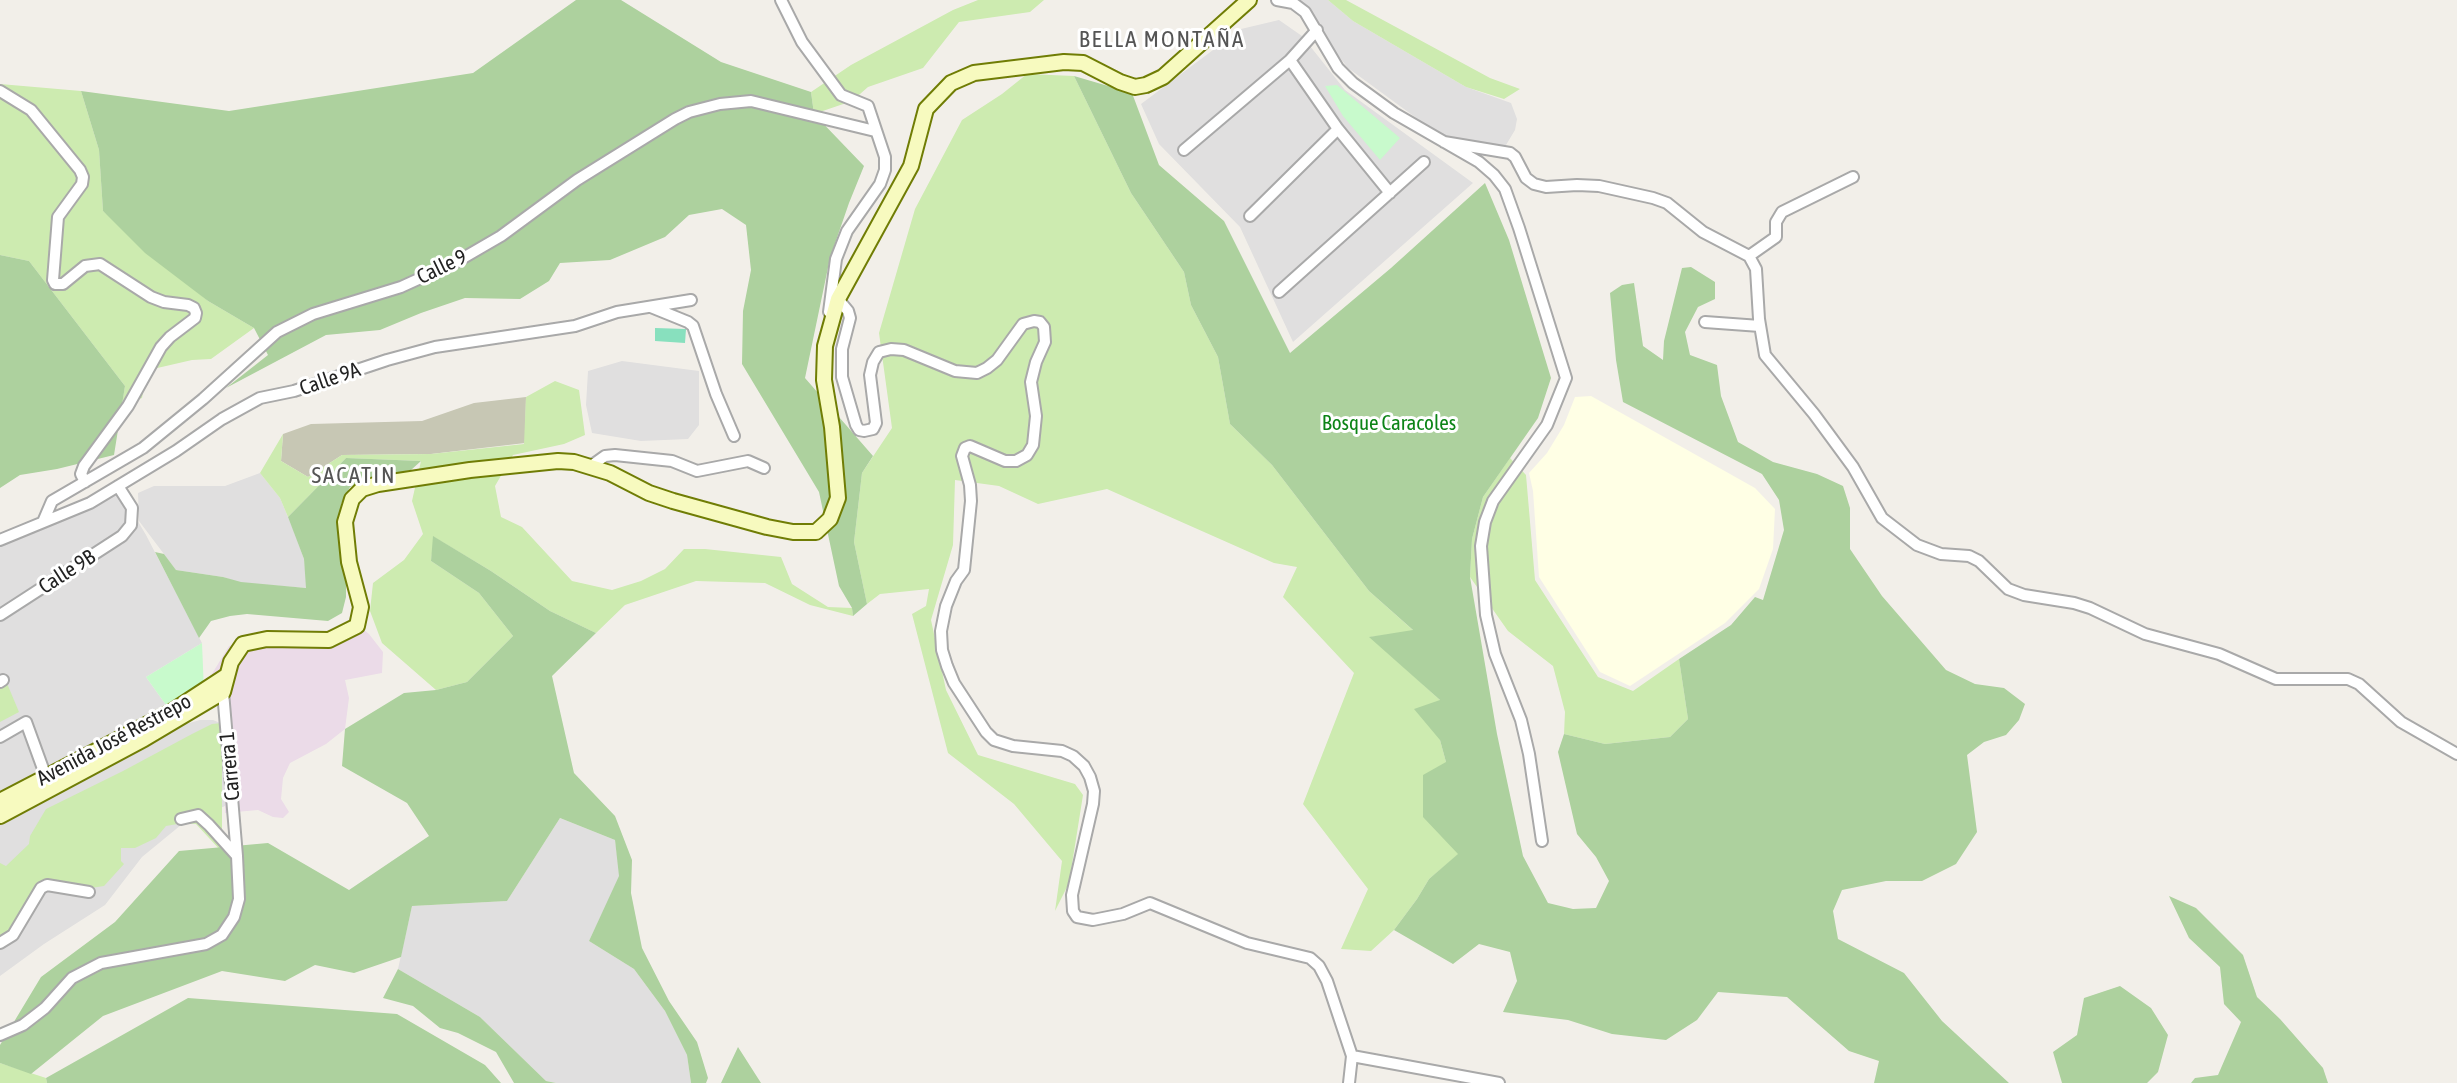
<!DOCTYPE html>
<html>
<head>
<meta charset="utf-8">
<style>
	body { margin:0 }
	canvas { display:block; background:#f2efe9 }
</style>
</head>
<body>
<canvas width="2457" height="1083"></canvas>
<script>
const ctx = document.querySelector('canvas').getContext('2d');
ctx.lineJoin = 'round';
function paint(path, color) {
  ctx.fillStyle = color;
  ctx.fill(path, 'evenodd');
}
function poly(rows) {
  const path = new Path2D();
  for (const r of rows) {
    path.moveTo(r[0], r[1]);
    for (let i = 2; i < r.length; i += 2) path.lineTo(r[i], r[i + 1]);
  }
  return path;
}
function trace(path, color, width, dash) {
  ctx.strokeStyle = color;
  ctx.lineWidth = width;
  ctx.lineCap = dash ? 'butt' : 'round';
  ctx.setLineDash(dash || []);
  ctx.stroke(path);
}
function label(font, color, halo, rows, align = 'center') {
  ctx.font = font + ' "Asap Condensed",sans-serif';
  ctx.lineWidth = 6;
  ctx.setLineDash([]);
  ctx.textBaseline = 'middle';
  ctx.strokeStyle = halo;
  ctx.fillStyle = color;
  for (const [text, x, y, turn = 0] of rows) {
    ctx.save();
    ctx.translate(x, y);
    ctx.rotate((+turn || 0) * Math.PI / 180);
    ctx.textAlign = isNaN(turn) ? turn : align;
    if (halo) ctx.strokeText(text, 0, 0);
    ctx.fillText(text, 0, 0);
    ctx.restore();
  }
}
paint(poly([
	[1295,0,1328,0,1353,21,1466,87,1511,103,1517,119,1515,130,1506,145,1494,147,1449,139,1430,128,1348,68,1330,45,1307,7],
	[1279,20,1302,36,1345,90,1473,183,1293,342,1240,227,1159,144,1141,104,1241,29],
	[622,361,699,371,699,425,688,439,641,441,592,433,586,405,588,371],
	[260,473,280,498,293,529,304,559,307,588,241,583,223,577,176,570,139,521,138,493,154,486,225,486],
	[118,488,146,535,202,643,146,677,171,712,0,799,0,539],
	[200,720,213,720,225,725,225,806,181,825,142,857,105,905,44,944,0,976,0,818,175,727],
	[560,818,615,840,620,876,589,941,634,969,665,1011,687,1055,691,1083,556,1083,546,1081,480,1017,398,969,412,906,507,901]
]), '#e0dfdf');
paint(poly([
	[358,625,369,634,383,652,382,673,345,680,349,698,345,729,326,744,290,763,283,778,281,799,289,812,283,818,273,817,258,810,225,813,225,712,207,682,229,646,243,641,290,646]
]), '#ebdbe8');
paint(poly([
	[1591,396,1755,488,1775,509,1773,549,1759,589,1725,623,1630,686,1600,672,1539,577,1533,491,1529,473,1547,453,1564,425,1575,397]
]), '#ffffe5');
paint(poly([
	[526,397,525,443,431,454,342,455,308,477,281,461,283,434,311,424,422,421,474,403]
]), '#c7c7b4');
paint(poly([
	[978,0,1044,0,1030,12,959,22,923,68,868,87,852,101,814,114,811,92,851,65,953,10],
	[1328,0,1346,0,1490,78,1520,89,1504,99,1466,87,1353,21],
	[1027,74,1074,76,1131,193,1184,272,1191,305,1218,357,1230,424,1272,465,1369,591,1414,631,1371,637,1441,701,1440,740,1446,762,1459,854,1429,879,1417,899,1394,930,1371,951,1341,949,1368,889,1303,804,1354,673,1283,597,1297,567,1274,563,1107,489,1038,504,999,486,955,480,953,545,931,620,946,690,978,755,1075,784,1083,795,1069,883,1055,911,1062,861,1014,804,948,753,912,614,926,606,929,589,880,594,867,604,854,542,862,473,892,428,879,333,915,209,962,120,1002,94],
	[0,84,81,91,99,150,103,211,208,301,254,328,211,359,192,360,153,369,146,376,142,398,122,404,125,386,29,261,0,255],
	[555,381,579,390,585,435,564,444,513,455,495,486,501,517,522,527,572,581,612,590,641,581,665,569,684,549,705,549,781,557,792,584,828,607,852,608,853,616,810,605,765,583,696,581,625,605,596,633,550,611,491,571,434,537,431,561,479,593,513,636,467,682,436,690,382,643,370,611,373,583,404,560,423,534,412,501,421,461,346,458,288,517,280,498,260,473,283,434,281,461,308,477,342,455,431,454,524,444,526,397],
	[1510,458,1526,475,1535,580,1598,677,1633,691,1679,659,1688,719,1670,737,1605,744,1564,734,1565,712,1553,666,1508,631,1470,577,1472,539,1483,497],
	[6,681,19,712,0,722,0,685],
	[222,723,222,852,196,824,183,823,166,826,156,838,135,848,121,848,121,861,124,864,104,886,91,888,39,885,7,934,0,937,0,863,6,866,29,844,30,836,46,809,123,771,192,734,212,724],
	[0,1063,46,1078,47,1083,0,1083]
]), '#cdebb0');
paint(poly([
	[576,0,621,0,721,62,811,92,814,114,864,166,849,203,830,258,805,378,873,456,862,473,854,542,867,604,853,616,852,608,839,586,819,492,742,364,743,311,751,270,746,225,722,209,689,215,665,237,610,260,560,263,549,281,520,299,465,298,421,313,380,330,326,335,226,388,268,355,254,328,208,301,145,253,103,211,99,150,81,91,229,111,473,73],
	[1074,76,1132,93,1159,165,1224,221,1290,353,1391,268,1485,183,1509,240,1551,378,1538,418,1483,497,1472,539,1470,577,1497,734,1523,856,1548,903,1573,909,1596,908,1609,881,1596,857,1577,834,1558,752,1564,734,1605,744,1670,737,1688,719,1679,659,1731,625,1755,597,1763,600,1784,530,1779,500,1762,474,1623,402,1616,360,1610,293,1622,285,1634,283,1643,346,1663,360,1664,341,1682,268,1691,267,1715,282,1715,299,1698,307,1685,332,1690,355,1717,365,1721,396,1738,442,1773,462,1817,474,1843,486,1850,508,1850,549,1882,596,1946,670,1975,684,2004,688,2025,704,2019,720,2006,735,1984,742,1967,755,1977,832,1956,864,1922,881,1886,881,1842,890,1833,911,1838,939,1904,973,1942,1021,2009,1083,1874,1083,1879,1061,1849,1051,1787,997,1718,992,1697,1020,1666,1040,1612,1034,1568,1020,1503,1012,1517,981,1510,952,1479,944,1453,964,1394,930,1417,899,1429,879,1458,854,1423,817,1423,775,1446,762,1440,740,1414,709,1440,700,1369,637,1413,630,1369,591,1272,465,1230,424,1218,357,1191,305,1184,272,1131,193],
	[0,255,29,261,125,386,114,455,57,469,20,475,0,488],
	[346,458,421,461,411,470,368,479,350,487,341,504,340,540,346,570,346,597,342,613,328,621,247,614,230,616,211,621,199,638,155,552,164,554,176,570,223,577,241,582,306,588,304,559,288,517],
	[433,536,491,571,550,611,596,633,552,676,574,773,615,816,632,860,631,893,642,948,669,1001,697,1042,708,1078,706,1083,691,1083,687,1055,665,1011,634,969,589,941,619,876,615,840,560,818,507,901,412,906,401,957,354,973,315,965,285,981,222,971,103,1016,31,1074,0,1063,0,1045,41,977,115,922,179,851,268,843,349,890,429,836,407,803,342,766,345,729,404,693,436,690,467,682,513,636,479,593,431,561],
	[2169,896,2196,908,2243,955,2257,997,2280,1019,2323,1068,2328,1083,2191,1083,2195,1078,2218,1075,2241,1022,2224,1004,2220,967,2189,938],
	[398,969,480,1017,546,1081,556,1083,514,1083,496,1052,458,1033,440,1028,413,1006,383,998],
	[2120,986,2151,1008,2168,1035,2158,1072,2147,1083,2062,1083,2053,1052,2077,1035,2084,998],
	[188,998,397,1014,485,1065,501,1083,47,1083,46,1078],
	[738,1047,761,1083,721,1083]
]), '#add19e');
paint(poly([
	[1337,85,1400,138,1380,160,1343,116,1325,86],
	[202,643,204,691,171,712,146,677]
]), '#c8facc');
paint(poly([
	[655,328,686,329,685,343,655,341]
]), '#88e0be');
const minor = poly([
	[781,0,802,42,841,95,868,106,885,157,885,170,880,184,847,231,836,259,829,312],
	[1277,0,1293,3,1305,12,1338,68,1353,83,1394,113,1479,162,1494,175,1505,189,1519,228,1566,378,1547,425,1493,501,1485,522,1481,546,1486,615,1495,654,1521,720,1529,754,1542,841],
	[1290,60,1338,129,1390,193],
	[0,91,31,110,80,170,83,177,82,184,58,217,53,280,55,284,63,284,85,266,100,264,151,297,164,302,188,305,194,308,196,313,195,318,170,337,161,347,128,406,84,466,81,474,85,482],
	[1444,142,1510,153,1515,157,1526,178,1534,184,1546,187,1577,185,1599,186,1653,198,1667,203,1703,232,1749,256,1756,269,1759,319,1765,355,1814,414,1853,467,1882,518,1917,545,1941,554,1969,556,1979,561,2008,589,2024,595,2074,603,2090,608,2145,634,2219,654,2276,679,2348,679,2359,684,2401,722,2457,754],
	[1184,150,1290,60,1317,30],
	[1250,216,1338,129],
	[1749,256,1776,237,1776,222,1782,212,1853,177],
	[1279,292,1424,162],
	[838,299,848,311,850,318,842,349,842,377,856,425,859,430,864,431,873,429,876,423,870,375,873,362,879,352,891,349,904,350,955,371,977,373,987,368,997,360,1023,324,1034,321,1040,322,1044,327,1045,342,1036,362,1031,382,1036,416,1033,445,1027,455,1016,461,1005,461,970,446,965,448,962,456,970,485,971,501,964,570,956,581,946,606,941,631,942,650,947,666,954,683,986,732,994,740,1013,746,1062,751,1073,756,1084,766,1090,777,1094,791,1093,804,1072,895,1073,911,1077,917,1093,920,1123,914,1150,903,1247,943,1310,958,1319,966,1327,981,1352,1056,1349,1083],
	[651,307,688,322,693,326,716,394,734,436],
	[1705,322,1760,326],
	[591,466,605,456,615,455,672,461,697,471,748,461,764,468],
	[43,522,52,501,143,448,203,399,277,332,313,314,401,287,458,261,501,236,577,180,675,119,689,112,720,104,751,101,875,131],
	[0,540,90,503,176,451,222,419,260,398,294,391,387,360,435,347,575,326,617,312,691,300],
	[0,615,122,536,131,525,132,508,118,486],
	[0,682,3,680],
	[0,737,26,722,46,777],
	[181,819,198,815,209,825,237,856],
	[0,943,13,935,41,888,47,885,89,892],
	[0,1035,23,1025,45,1008,72,978,101,963,206,944,222,935,234,917,239,899,237,856,223,692],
	[1352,1056,1499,1083]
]);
const secondary = poly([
	[0,801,171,712,226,676],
	[0,816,144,739,223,692,231,662,243,644,267,639,329,640,357,626,361,607,349,562,345,522,352,499,362,489,378,484,470,470,558,461,574,462,610,473,649,493,673,501,767,527,793,532,816,532,830,519,838,498,832,427,824,380,825,346,838,299,911,166,926,109,951,83,974,73,1064,62,1083,63,1120,82,1135,87,1146,85,1163,77,1249,0]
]);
trace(minor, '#a9a9a9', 14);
trace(secondary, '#707d05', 18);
trace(minor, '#fff', 10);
trace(secondary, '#f7fabf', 14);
label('21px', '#222', '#fff', [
	["Calle 9",442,267,-26],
	["Calle 9A",330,379,-19],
	["Calle 9B",67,572,-33],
	["Avenida José Restrepo",114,740,-28],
	["Carrera 1",230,766,-95]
]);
label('21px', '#0c8416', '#fff', [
	["Bosque Caracoles",1389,423]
]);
ctx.letterSpacing = '2px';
label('23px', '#555', '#fff', [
	["BELLA MONTAÑA",1162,40],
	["SACATIN",354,476]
]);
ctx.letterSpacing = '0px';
</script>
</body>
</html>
